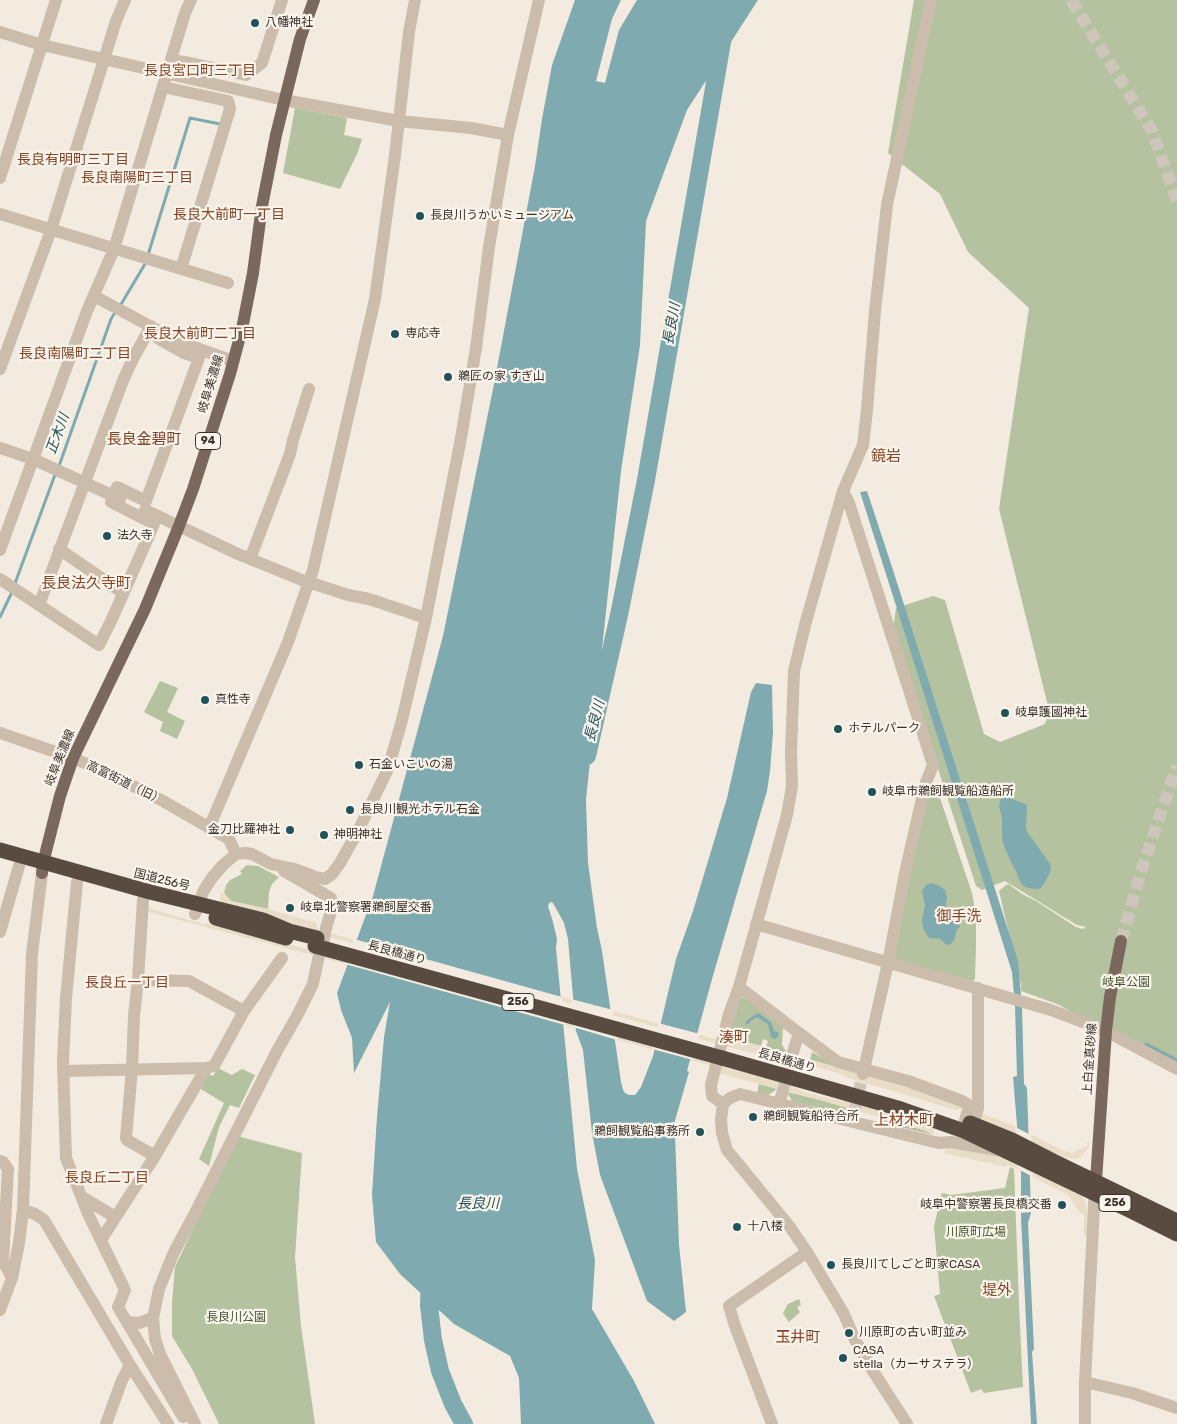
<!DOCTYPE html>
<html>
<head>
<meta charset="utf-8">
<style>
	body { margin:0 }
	canvas { display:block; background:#f3ebdf }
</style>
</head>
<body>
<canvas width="1177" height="1424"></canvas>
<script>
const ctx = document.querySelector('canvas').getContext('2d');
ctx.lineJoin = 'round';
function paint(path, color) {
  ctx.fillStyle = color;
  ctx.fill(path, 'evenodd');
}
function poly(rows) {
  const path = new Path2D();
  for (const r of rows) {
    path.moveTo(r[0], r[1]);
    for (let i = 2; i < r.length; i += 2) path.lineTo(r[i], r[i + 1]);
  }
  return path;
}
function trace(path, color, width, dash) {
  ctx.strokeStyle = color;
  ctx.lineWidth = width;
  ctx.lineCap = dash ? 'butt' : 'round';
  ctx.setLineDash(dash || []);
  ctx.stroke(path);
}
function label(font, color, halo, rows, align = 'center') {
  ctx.font = font + ' Rubik,"Noto Sans JP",sans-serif';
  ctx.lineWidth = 4.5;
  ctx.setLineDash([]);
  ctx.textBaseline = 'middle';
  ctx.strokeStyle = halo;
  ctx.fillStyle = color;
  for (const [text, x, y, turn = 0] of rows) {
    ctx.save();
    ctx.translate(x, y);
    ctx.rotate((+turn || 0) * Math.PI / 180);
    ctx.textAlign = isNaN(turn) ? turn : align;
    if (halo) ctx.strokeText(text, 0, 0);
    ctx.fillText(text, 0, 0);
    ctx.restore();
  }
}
paint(poly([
	[914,0,1177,0,1177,1068,1057,1004,1021,991,1021,985,999,891,1001,889,1008,884,1010,885,1022,894,1036,901,1076,927,1083,929,1086,927,1077,925,1005,881,982,890,976,886,893,630,896,608,933,596,945,600,984,734,1000,742,1045,724,1049,710,999,509,1029,308,968,252,940,194,888,153],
	[295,108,347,118,344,135,362,139,357,154,340,189,283,173],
	[160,681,178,688,167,712,185,721,177,739,160,731,163,722,144,712],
	[936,786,972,893,974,904,976,919,976,944,975,979,973,981,896,960,893,953,929,787],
	[247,865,258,866,279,877,272,884,269,892,268,909,231,901,224,893,226,885,230,880,242,874,240,871],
	[741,998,745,998,783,1027,782,1045,788,1054,766,1048,768,1041,763,1039,761,1046,736,1039,739,1031,730,1029],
	[812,1052,840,1068,810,1060],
	[218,1068,232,1075,242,1069,255,1075,239,1108,230,1105,219,1127,209,1166,199,1159,224,1103,199,1088,207,1073,213,1076],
	[759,1084,777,1089,767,1096,757,1093],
	[787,1092,820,1100,848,1108,848,1110,841,1113,792,1101],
	[884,1119,923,1130,934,1135,883,1123],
	[237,1136,302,1153,295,1257,301,1326,315,1424,219,1424,192,1369,172,1336,172,1303,175,1267],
	[1010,1167,1014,1169,1019,1305,1023,1387,984,1393,981,1389,971,1393,934,1296,940,1294,934,1226,942,1193,951,1195,1005,1188],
	[799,1299,801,1305,797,1307,800,1312,789,1322,783,1313,788,1304]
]), '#b4c29f');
paint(poly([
	[221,891,231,901,268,909,317,923,317,927,319,930,726,1042,728,1037,906,1086,960,1106,961,1109,956,1110,848,1078,838,1073,804,1064,794,1064,725,1046,294,927,288,922,222,904,220,899],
	[148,908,204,924,207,923,314,951,793,1086,804,1092,836,1100,847,1101,931,1125,935,1133,934,1135,923,1130,820,1100,718,1073,719,1068,312,955,148,912],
	[981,1113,1012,1125,1064,1151,1072,1153,1087,1146,1087,1142,1089,1141,1089,1147,1081,1157,1075,1159,1059,1156,981,1122],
	[947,1147,998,1154,1078,1192,1083,1197,1087,1206,1088,1236,1084,1236,1084,1214,1080,1213,1068,1195,1011,1166,1007,1165,1006,1167,943,1153]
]), '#eaddc7');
paint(poly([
	[575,0,621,0,612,19,596,81,605,83,619,30,637,0,758,0,687,110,646,221,640,345,621,471,586,799,588,863,597,928,602,951,621,1082,623,1090,625,1093,629,1095,635,1095,641,1087,653,1056,676,959,693,911,727,798,751,692,756,683,772,685,773,733,770,771,767,791,712,979,687,1071,689,1072,672,1131,675,1134,679,1245,686,1312,674,1321,647,1301,600,1175,592,1133,583,1050,576,1031,568,939,564,923,553,903,550,902,548,906,553,922,557,939,556,948,577,1169,595,1260,592,1309,634,1381,655,1424,521,1424,519,1378,510,1356,454,1324,400,1274,376,1242,372,1195,377,1117,384,1037,390,1002,354,1073,352,1038,341,1010,337,993,373,896,443,636,494,384,535,166,542,119,552,65],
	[867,491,893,570,1018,961,1022,1007,1024,1084,1027,1088,1031,1213,1028,1223,1034,1349,1032,1352,1037,1424,1031,1424,1021,1217,1021,1173,1013,1077,1017,1076,1015,1006,1012,972,860,492],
	[1004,797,1010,798,1027,805,1026,830,1050,864,1051,869,1049,875,1041,888,1037,889,1028,888,1023,886,1019,880,1016,871,1012,864,1004,846,1002,837,1002,818,999,806,1001,798],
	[931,883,938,885,945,890,947,898,945,911,954,914,959,921,960,927,957,929,954,940,951,944,947,945,940,939,929,938,923,928,922,920,925,905,922,891,926,885],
	[758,1013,771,1022,774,1031,779,1033,777,1038,775,1039,771,1037,768,1024,757,1017,749,1022,749,1024,746,1024,746,1021]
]), '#7faab0');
paint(poly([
	[354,939,562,997,565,1025,345,964],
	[571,999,613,1010,617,1040,573,1027],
	[658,1023,700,1034,693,1060,652,1049],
	[1015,1127,1031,1135,1033,1177,1018,1169],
	[1032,1203,1032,1212,1019,1213,1019,1204]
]), '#f3ebdf');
trace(poly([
	[148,255,190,118,220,124],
	[120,306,145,264],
	[59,466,111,319,116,311],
	[14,586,56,472],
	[0,617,12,592],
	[1146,1044,1177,1060]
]), '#7faab0', 3);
trace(poly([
	[587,756,619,615,646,480,726,19,728,0],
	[430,1278,429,1305,433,1340,440,1371,453,1404,464,1424]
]), '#7faab0', 18);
trace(poly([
	[784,1086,792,1055],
	[854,1112,863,1074]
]), '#cec6bb', 12, [12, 6]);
trace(poly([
	[1071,0,1152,131,1177,201],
	[1121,941,1143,865,1177,766]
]), '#cec6bb', 12, [12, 6]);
trace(poly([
	[0,32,42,45,284,100,399,121,471,128,508,135],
	[171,60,190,63,246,75,262,63,282,0],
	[163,87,228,101,230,109,181,269],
	[0,178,56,0],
	[0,214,228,283],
	[94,296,161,332,188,345,233,361],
	[0,369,51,230,116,21,125,0],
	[0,448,33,459,120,499],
	[843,491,849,503,933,765,925,785,905,873,888,963,863,1074],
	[145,510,238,554,302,580,348,595,369,599,426,618],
	[59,549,123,593],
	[0,550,87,311,114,249,185,13,191,0],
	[250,559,290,454,293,440,309,389],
	[0,579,99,645,112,619,154,524,111,502,117,487,146,501,199,358,184,353,159,339,151,326],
	[39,605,124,378,134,357,151,326],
	[0,733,73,758,103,771,163,801,229,839,236,854],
	[209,828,288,642,313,570,375,299,395,155,409,32,415,0],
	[77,882,66,998,63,1062,66,1158,89,1216,125,1290,118,1307,183,1417],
	[143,900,138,980,134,1015,132,1069,126,1138,127,1140,155,1156],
	[195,914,203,892,211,879,223,865,236,854,246,853,252,854,271,864,295,869,316,877,325,879,332,874,340,863,358,831,388,769,402,720,426,618,461,438,476,348,489,247,508,135,539,0],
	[756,924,1051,1010,1106,1031,1177,1069],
	[0,932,19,866],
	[138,980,189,981,244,1011],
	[739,987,799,1033,838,1062,908,1081,962,1101,967,1104,969,1107,965,1121],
	[792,1055,799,1033],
	[63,1071,206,1068],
	[723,1104,712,1096,711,1085,729,1014,739,987,787,815,792,786,791,752,794,671,805,625,843,491,863,445,867,410,875,311,887,205,931,0],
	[779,1104,783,1090],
	[973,1124,978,1108,978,988],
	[0,1161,3,1162,8,1169,3,1261,12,1278],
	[82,1197,115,1217],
	[23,1210,35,1214,44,1220,130,1365,168,1424],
	[101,1240,155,1156,206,1068,214,1066,244,1011,282,958],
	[0,1310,12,1278,19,1243,23,1210,32,954,42,873],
	[127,1322,139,1323,153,1318],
	[1085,1382,1132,1393,1177,1408],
	[106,1424,122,1380,130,1365],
	[195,1424,160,1354,155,1339,153,1318,159,1289,174,1252,195,1213,278,1049,297,1016,313,984,320,950,323,943,326,928,333,905,331,898,284,871],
	[772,1424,735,1326,729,1306,807,1252],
	[907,1424,871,1368,854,1338,844,1314,807,1252,790,1227,727,1150,722,1133,721,1120,723,1104,730,1098,740,1094,934,1142,940,1143,951,1142,997,1150],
	[1085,1424,1085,1382,1095,1187]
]), '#cbbcab', 12);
trace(poly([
	[42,873,43,863,60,796,73,758,145,609,179,526,193,489,230,374,242,329,253,273,262,206,276,135,300,39,314,0],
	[1096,1181,1106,1031,1110,997,1121,941]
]), '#7a685c', 12);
trace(poly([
	[0,850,150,892,263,920,289,931,317,938],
	[216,918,286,938],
	[722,1058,901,1109,964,1131,1129,1210,1177,1234],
	[970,1123,1012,1140,1053,1161,1177,1221]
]), '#5a4b41', 15);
trace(poly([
	[315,946,722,1058]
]), '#5a4b41', 15);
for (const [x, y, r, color] of [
	[255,23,5,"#20525a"],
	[420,216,5,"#20525a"],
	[395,334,5,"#20525a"],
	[448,377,5,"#20525a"],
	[107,536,5,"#20525a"],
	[205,700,5,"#20525a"],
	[1005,713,5,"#20525a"],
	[838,729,5,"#20525a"],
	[359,765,5,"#20525a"],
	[872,792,5,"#20525a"],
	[350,810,5,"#20525a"],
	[290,830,5,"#20525a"],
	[324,835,5,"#20525a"],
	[290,908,5,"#20525a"],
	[753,1117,5,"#20525a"],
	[700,1132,5,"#20525a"],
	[1062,1205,5,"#20525a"],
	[737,1227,5,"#20525a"],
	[831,1265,5,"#20525a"],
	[849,1333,5,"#20525a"],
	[843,1358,5,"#20525a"]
]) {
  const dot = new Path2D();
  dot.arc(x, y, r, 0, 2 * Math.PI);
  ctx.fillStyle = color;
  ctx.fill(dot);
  trace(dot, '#faf5ec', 2);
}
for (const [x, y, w] of [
	[208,441,25],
	[518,1002,32],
	[1115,1203,32]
]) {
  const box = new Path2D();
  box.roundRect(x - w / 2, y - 8.5, w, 17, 4);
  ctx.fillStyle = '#faf5ec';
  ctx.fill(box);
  trace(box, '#39302a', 1);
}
label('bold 11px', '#39302a', null, [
	["94",208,441],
	["256",518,1002],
	["256",1115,1203]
]);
label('12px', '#39302a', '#faf5ec', [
	["八幡神社",265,23],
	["長良川うかいミュージアム",430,216],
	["専応寺",405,334],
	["鵜匠の家 すぎ山",458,377],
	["法久寺",117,536],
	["真性寺",215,700],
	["岐阜護國神社",1015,713],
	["ホテルパーク",848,729],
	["石金いこいの湯",369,765],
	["岐阜市鵜飼観覧船造船所",882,792],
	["長良川観光ホテル石金",360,810],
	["金刀比羅神社",280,830,"right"],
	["神明神社",334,835],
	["岐阜北警察署鵜飼屋交番",300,908],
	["鵜飼観覧船待合所",763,1117],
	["鵜飼観覧船事務所",690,1132,"right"],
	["岐阜中警察署長良橋交番",1052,1205,"right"],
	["十八楼",747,1227],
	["長良川てしごと町家CASA",841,1265],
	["川原町の古い町並み",859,1333],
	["CASA",853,1351],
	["stella（カーサステラ）",853,1365]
], 'left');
label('12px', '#39302a', '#faf5ec', [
	["岐阜美濃線",211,384,-73],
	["岐阜美濃線",60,758,-68],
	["高富街道（旧）",125,783,26],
	["国道256号",162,880,14],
	["長良橋通り",397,953,15],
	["上白金真砂線",1090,1059,-86],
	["長良橋通り",787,1061,16]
]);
label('12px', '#45572e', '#faf5ec', [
	["岐阜公園",1126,983],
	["川原町広場",976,1233],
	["長良川公園",236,1318]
]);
label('14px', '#874324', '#faf5ec', [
	["長良宮口町三丁目",200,71],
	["長良有明町三丁目",73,160],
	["長良南陽町三丁目",137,178],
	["長良大前町一丁目",229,215],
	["長良大前町二丁目",200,334],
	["長良南陽町二丁目",75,354],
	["長良丘一丁目",127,983],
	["長良丘二丁目",107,1178]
]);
label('italic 14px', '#20525a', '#faf5ec', [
	["長良川",672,324,-80],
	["正木川",58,434,-70],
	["長良川",595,721,-75],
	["長良川",478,1204]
]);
label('15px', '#874324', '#faf5ec', [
	["長良金碧町",144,440],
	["鏡岩",886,457],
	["長良法久寺町",86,584],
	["御手洗",959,917],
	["湊町",734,1038],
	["上材木町",904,1121],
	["堤外",997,1291],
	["玉井町",798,1338]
]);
</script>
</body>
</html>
